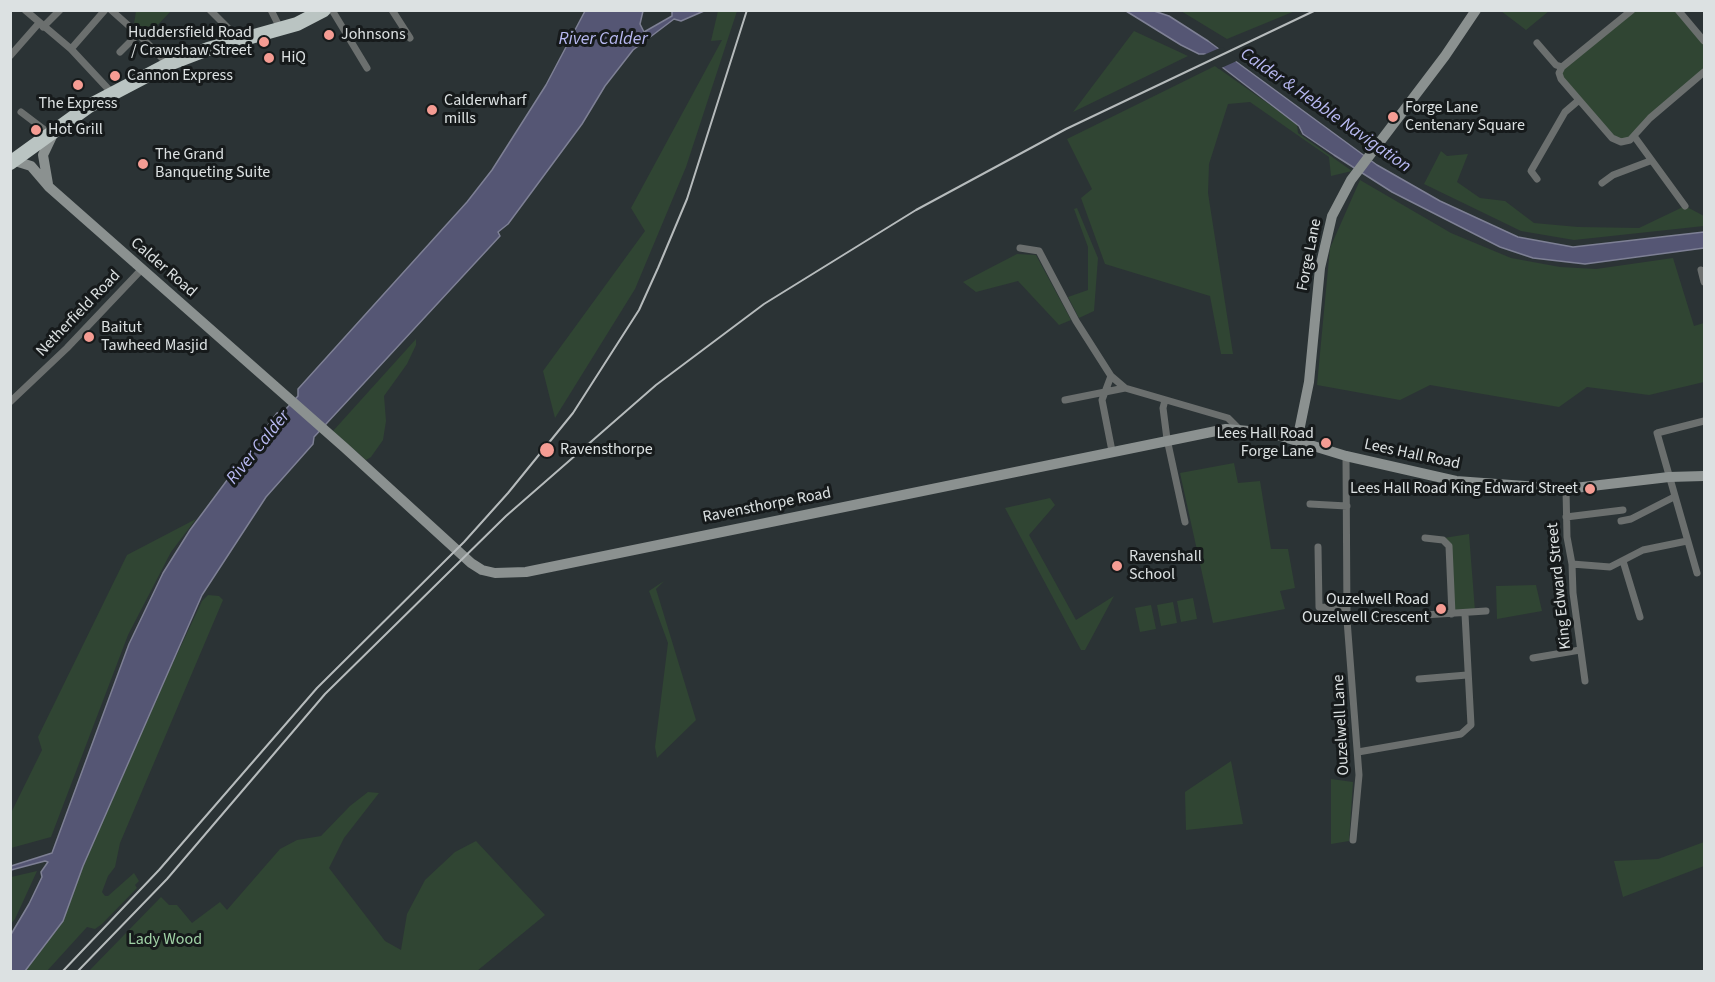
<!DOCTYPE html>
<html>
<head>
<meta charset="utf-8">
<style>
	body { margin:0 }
	#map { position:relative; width:1715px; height:982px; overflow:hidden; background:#2b3335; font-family:"Source Sans 3",sans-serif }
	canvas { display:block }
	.frame { position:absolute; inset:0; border:12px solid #dce1e2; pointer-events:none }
</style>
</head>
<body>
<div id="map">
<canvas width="1715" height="982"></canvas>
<div class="frame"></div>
</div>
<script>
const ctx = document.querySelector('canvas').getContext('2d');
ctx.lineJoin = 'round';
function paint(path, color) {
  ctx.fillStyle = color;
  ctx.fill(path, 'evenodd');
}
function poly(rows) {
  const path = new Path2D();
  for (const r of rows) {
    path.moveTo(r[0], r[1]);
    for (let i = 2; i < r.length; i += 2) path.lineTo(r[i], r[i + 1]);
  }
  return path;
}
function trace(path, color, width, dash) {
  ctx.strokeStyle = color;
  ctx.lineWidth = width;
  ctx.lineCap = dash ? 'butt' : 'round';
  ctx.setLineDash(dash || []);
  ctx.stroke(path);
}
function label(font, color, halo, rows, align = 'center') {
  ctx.font = font + ' "Source Sans 3",sans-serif';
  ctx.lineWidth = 6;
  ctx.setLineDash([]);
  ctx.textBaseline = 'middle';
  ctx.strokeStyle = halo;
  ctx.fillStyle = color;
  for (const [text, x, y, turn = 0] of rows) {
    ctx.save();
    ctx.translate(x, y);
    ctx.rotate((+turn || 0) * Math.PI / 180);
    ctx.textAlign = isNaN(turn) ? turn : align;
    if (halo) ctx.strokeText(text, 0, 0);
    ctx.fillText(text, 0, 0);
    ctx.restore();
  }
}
paint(poly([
	[136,11,136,10,171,11,148,35,134,24],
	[718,11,737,11,686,167,635,289,555,418,543,371,645,231,631,208,722,40,711,41],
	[1181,11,1181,10,1295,11,1227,39],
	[1501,11,1549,11,1526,30],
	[1632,11,1678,11,1704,41,1704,72,1630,140,1612,138,1561,79,1562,67],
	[1134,31,1188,56,1073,112],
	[1215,66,1297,124,1298,133,1352,171,1331,176,1329,157,1250,102,1228,104,1209,164,1208,193,1233,354,1221,354,1210,296,1105,264,1081,198,1092,189,1067,139],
	[1441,151,1447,156,1468,154,1457,182,1480,198,1505,201,1534,223,1578,227,1639,228,1685,206,1704,216,1704,226,1574,240,1521,231,1424,184],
	[1360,180,1451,233,1511,258,1560,267,1596,269,1673,258,1694,326,1704,323,1704,382,1649,395,1587,387,1559,407,1430,385,1400,400,1317,385,1330,248],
	[1077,208,1098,258,1094,311,1079,318,1068,297,1088,290,1088,247,1074,209],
	[1017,254,1036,255,1071,320,1059,325,1018,281,976,292,963,282],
	[416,339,416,345,407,364,384,396,386,421,383,440,371,457,366,460,333,431],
	[1234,463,1238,483,1260,481,1271,549,1288,549,1295,588,1280,591,1285,609,1213,623,1180,473],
	[1050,498,1055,505,1029,535,1076,620,1114,596,1085,650,1081,650,1005,508],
	[196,519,171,552,128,635,51,837,11,848,11,813,42,750,38,737,127,555],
	[1469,534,1475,611,1453,612,1450,545,1444,538],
	[664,581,656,589,696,720,657,758,655,747,668,643,649,591],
	[1536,585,1542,611,1497,619,1496,586],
	[208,595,219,596,223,600,120,843,115,867,108,876,102,892,105,896,108,896,134,873,139,881,135,885,137,888,102,924,95,929,87,927,47,971,25,972,63,921,83,866,165,680,202,601],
	[1193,598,1197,619,1181,622,1177,601],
	[1173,602,1177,623,1161,626,1157,605],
	[1151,605,1156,629,1140,632,1135,608],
	[1231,761,1243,824,1186,830,1185,792],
	[1331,779,1353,782,1349,841,1331,844],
	[368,792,379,793,344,838,329,868,385,941,401,950,407,914,425,880,455,852,476,841,545,915,477,971,89,971,161,897,169,905,177,905,192,923,220,902,227,910,280,849,297,840,321,836,350,806],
	[1704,842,1704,866,1623,897,1614,861,1658,859],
	[37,871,15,919,11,924,11,877]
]), '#304533');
const water = poly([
	[585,11,643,11,640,24,644,32,672,16,672,11,704,11,681,21,674,19,633,50,605,86,582,124,508,224,498,232,500,236,314,437,313,444,266,497,202,595,83,866,63,921,25,971,11,971,10,936,29,904,42,877,41,872,48,862,45,861,11,870,11,866,52,853,129,644,163,573,190,530,277,413,284,411,298,396,298,389,467,202,492,170,546,85,585,11],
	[1126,11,1154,11,1169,16,1208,41,1377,165,1440,201,1518,237,1573,247,1704,232,1704,248,1585,264,1533,258,1500,247,1392,192,1334,155,1303,134,1299,126,1205,54,1199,54,1181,45,1126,11]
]);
paint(water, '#555674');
trace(water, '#7e8095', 1.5);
paint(poly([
	[1222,47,1239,60,1219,69,1204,57,1199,57]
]), '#2b3335');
trace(poly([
	[25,10,71,49,112,93],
	[111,10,138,34,120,52],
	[210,10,234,34,236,41],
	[271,10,281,30],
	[332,10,367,68],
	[392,10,410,38],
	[1632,10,1562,67,1559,73,1561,79,1612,138,1621,142,1630,140,1650,118,1704,72],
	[1678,10,1704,41],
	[43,27,60,10],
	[138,34,168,64],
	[1537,43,1556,65,1562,67],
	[71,49,105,10],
	[10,56,39,23],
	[21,112,50,134],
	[1634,136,1685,206],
	[1537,179,1531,171,1565,112,1579,100],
	[1602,183,1613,175,1650,161],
	[1020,248,1039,251,1076,321,1111,376,1125,388],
	[1701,270,1704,282],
	[1111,376,1102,400,1112,451],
	[1065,400,1125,388,1228,418,1238,428],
	[1165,400,1163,408,1167,439,1185,522],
	[10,402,67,348,141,270],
	[1346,456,1347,620,1359,775,1353,840],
	[1566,489,1567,537,1572,564,1573,593,1585,681],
	[1310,504,1347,506],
	[1566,517,1623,510],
	[1621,521,1631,519,1674,497],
	[1425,538,1443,540,1449,546,1452,614],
	[1318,547,1319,607,1347,608],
	[1623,561,1640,617],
	[1572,564,1610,567,1643,550,1687,541],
	[1697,573,1657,433,1704,421],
	[1347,620,1486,611],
	[1533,658,1580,650],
	[1419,679,1467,675],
	[1358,752,1461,734,1471,725,1465,614]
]), '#6b6f6e', 7);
trace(poly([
	[15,161,31,166,49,187,345,448,471,563,482,570,495,573,526,572,1226,429,1271,433,1346,456,1456,481,1566,489,1669,477,1704,476],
	[48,184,43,155,53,134],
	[1297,441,1309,382,1320,268,1332,216,1351,180,1445,56,1476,10]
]), '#8b9190', 10);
trace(poly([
	[10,163,89,106,169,64,208,49,297,24,324,10]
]), '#bac4c2', 14);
trace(poly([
	[62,972,159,870,317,688,464,542,508,493,573,413,639,310,658,268,687,199,747,10],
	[77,972,167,879,325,694,506,516,656,385,764,304,916,210,1066,129,1316,10]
]), '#b6bbbc', 2);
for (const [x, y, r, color] of [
	[329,35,6,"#f59c93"],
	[264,42,6,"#f59c93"],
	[269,58,6,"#f59c93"],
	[115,76,6,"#f59c93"],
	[78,85,6,"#f59c93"],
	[432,110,6,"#f59c93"],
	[1393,117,6,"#f59c93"],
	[36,130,6,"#f59c93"],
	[143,164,6,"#f59c93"],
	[89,337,6,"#f59c93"],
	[1326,443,6,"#f59c93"],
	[547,450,8,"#f59c93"],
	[1590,489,6,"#f59c93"],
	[1117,566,6,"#f59c93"],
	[1441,609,6,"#f59c93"]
]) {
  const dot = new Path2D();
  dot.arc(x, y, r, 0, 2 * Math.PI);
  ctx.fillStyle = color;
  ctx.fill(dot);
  trace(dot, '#161a1b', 2);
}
label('16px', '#dce1e2', '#161a1b', [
	["Huddersfield Road",252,33,"right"],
	["/ Crawshaw Street",252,51,"right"],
	["Johnsons",341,35],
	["HiQ",281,58],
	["Cannon Express",127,76],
	["Calderwharf",444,101],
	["mills",444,119],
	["The Express",78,104,"center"],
	["Forge Lane",1405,108],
	["Centenary Square",1405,126],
	["Hot Grill",48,130],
	["The Grand",155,155],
	["Banqueting Suite",155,173],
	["Baitut",101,328],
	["Tawheed Masjid",101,346],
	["Lees Hall Road",1314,434,"right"],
	["Forge Lane",1314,452,"right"],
	["Ravensthorpe",560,450],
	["Lees Hall Road King Edward Street",1578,489,"right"],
	["Ravenshall",1129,557],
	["School",1129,575],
	["Ouzelwell Road",1429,600,"right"],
	["Ouzelwell Crescent",1429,618,"right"]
], 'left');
label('16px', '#dce1e2', '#161a1b', [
	["Forge Lane",1310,255,-79],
	["Calder Road",163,268,41],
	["Netherfield Road",79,314,-46],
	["Lees Hall Road",1412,455,12],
	["Ravensthorpe Road",767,506,-11],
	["King Edward Street",1560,586,-96],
	["Ouzelwell Lane",1342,725,-93]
]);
label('16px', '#a0d2a6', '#161a1b', [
	["Lady Wood",165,940]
]);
label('italic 18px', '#b8b9f2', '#161a1b', [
	["River Calder",603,40],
	["Calder & Hebble Navigation",1325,111,35],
	["River Calder",259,448,-51]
]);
</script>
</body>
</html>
